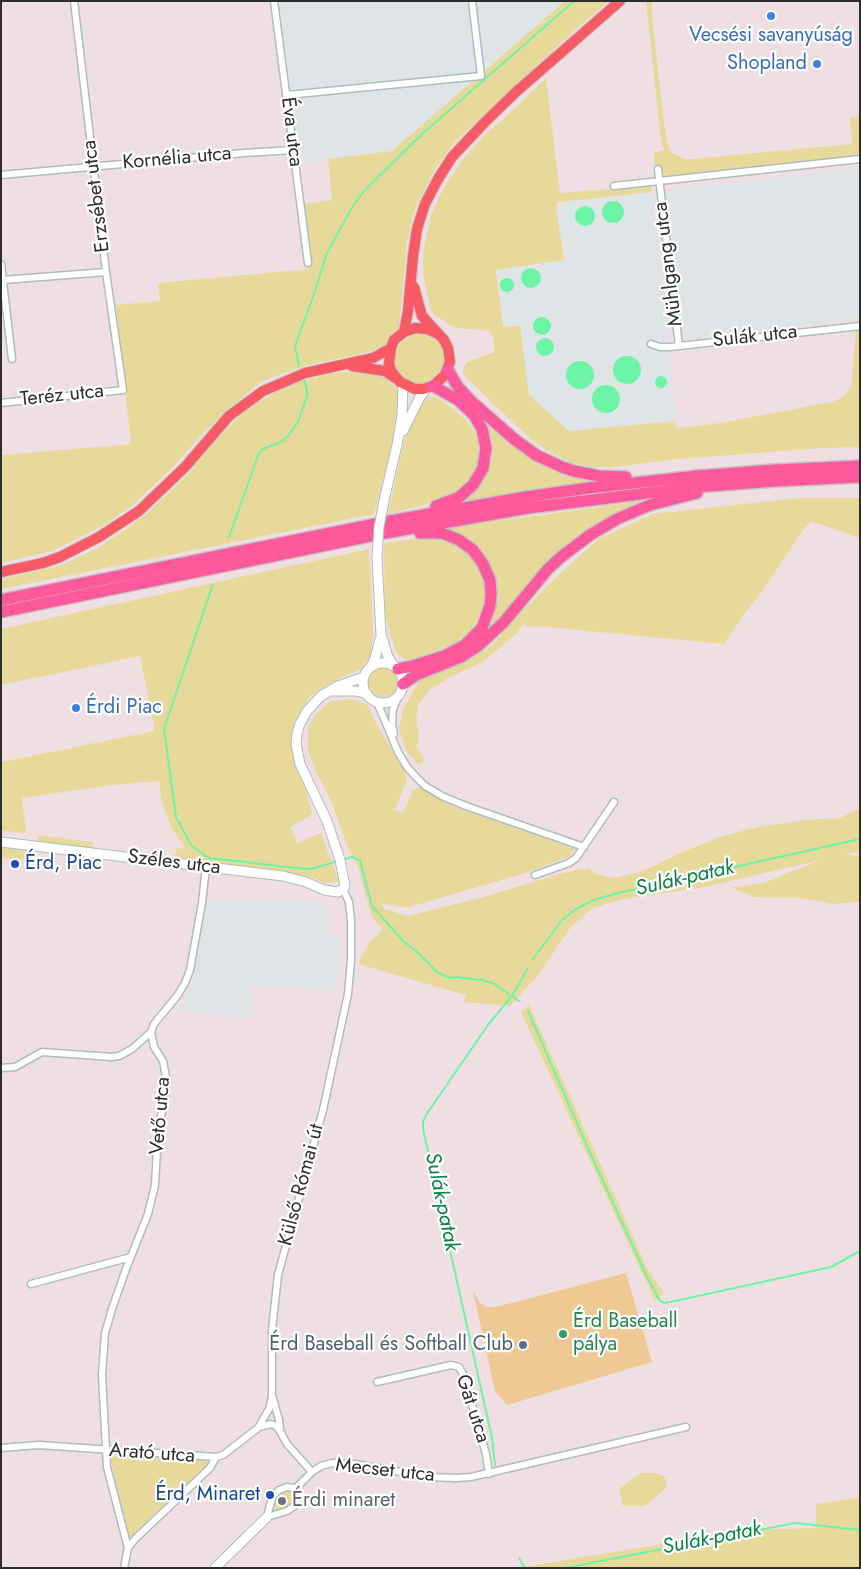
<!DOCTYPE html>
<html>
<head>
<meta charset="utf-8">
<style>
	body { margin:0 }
	#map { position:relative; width:861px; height:1569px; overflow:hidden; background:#efdfe3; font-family:Jost,sans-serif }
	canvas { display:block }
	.frame { position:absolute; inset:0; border:2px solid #2d2d2d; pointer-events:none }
</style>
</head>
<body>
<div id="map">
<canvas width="861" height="1569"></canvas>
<div class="frame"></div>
</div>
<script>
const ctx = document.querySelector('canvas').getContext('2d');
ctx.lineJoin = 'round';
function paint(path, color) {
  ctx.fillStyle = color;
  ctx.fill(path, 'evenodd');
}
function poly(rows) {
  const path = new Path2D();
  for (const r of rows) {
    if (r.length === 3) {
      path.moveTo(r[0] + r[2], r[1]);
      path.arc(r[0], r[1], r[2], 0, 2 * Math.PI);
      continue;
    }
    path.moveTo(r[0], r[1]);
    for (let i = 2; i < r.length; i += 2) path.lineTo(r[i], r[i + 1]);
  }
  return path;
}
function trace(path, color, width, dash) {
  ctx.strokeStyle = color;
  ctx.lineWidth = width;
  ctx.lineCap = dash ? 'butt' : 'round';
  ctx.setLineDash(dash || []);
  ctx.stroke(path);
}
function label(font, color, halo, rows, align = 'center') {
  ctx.font = font + ' Jost,sans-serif';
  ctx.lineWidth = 4.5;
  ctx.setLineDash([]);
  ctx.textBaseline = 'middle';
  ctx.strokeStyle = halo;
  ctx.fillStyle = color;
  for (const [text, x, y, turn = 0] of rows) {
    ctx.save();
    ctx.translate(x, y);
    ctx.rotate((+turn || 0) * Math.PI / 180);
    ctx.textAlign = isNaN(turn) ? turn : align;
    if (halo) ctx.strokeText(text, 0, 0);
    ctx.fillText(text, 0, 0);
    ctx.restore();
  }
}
paint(poly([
	[277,1,565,1,392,151,298,163],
	[860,168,860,319,683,339,666,195,670,190],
	[652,192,669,337,675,421,569,431,528,395,520,327,503,328,496,270,564,260,558,207,562,206,562,202],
	[208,899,314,901,320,903,325,908,327,912,326,935,340,935,340,971,336,990,252,987,251,1018,178,1010,185,1001,191,985,197,960,194,959]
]), '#dfe4e7');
paint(poly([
	[565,1,609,1,574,31,455,142,435,169,415,209,407,242,399,327,392,335,386,344,369,352,308,365,262,381,238,401,205,431,173,467,134,504,106,524,52,551,1,563,1,455,131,444,116,305,160,301,158,283,310,269,303,204,332,200,328,159,392,151],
	[646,1,652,1,652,16,664,123,667,142,672,153,685,159,691,159,852,144,850,117,860,116,860,156,667,178,665,177,662,172,655,169,654,153,664,150,661,141],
	[546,78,560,193,647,186,652,187,652,192,558,202,556,206,564,260,496,270,503,327,520,326,529,395,569,431,675,421,676,428,714,424,832,402,843,397,851,388,856,330,860,329,860,447,823,448,679,459,614,467,594,467,581,465,568,461,546,450,531,439,484,395,465,376,463,372,464,367,467,362,495,352,493,337,490,332,485,330,454,328,435,315,431,310,424,279,423,264,424,248,431,215,443,189,463,159,489,131,508,115],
	[420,359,25],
	[358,371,383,377,397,388,398,397,392,446,374,514,1,589,1,579,60,566,97,548,126,529,146,514,191,471,212,444,249,407,290,384,333,373],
	[434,396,453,408,467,421,477,436,481,455,477,471,467,486,454,494,435,502,388,514,404,441,419,407,426,398],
	[475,411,546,466,588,481,464,501,478,488,486,473,492,458,491,444,487,429],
	[799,498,860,498,860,538,817,523,811,522,803,530,761,593,745,613,724,644,536,626,527,627,519,615,546,587,597,540,652,514],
	[643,501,619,512,594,526,545,567,486,634,494,615,498,599,495,579,489,562,480,548,466,537,445,528],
	[433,537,447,540,460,546,473,557,480,572,485,587,484,602,480,616,471,631,455,643,414,659,404,659,396,652,385,616,384,543],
	[369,549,373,631,371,656,361,669,340,678,310,696,294,722,292,744,296,765,306,789,312,814,291,827,297,843,321,833,339,882,324,883,311,877,174,857,177,848,186,849,171,827,161,799,159,781,112,785,22,798,26,833,1,831,1,762,155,731,140,656,1,685,1,629],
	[519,616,524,623,517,633,483,662,450,677,429,690,418,705,416,718,419,736,417,747,424,759,422,763,417,764,406,750,399,729,403,710,417,684,422,680,470,660,491,646],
	[383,682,15],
	[352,699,368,705,377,725,405,772,407,779,395,810,403,813,413,790,420,787,450,805,575,849,568,857,522,874,406,908,381,903,384,909,408,916,487,896,562,873,589,868,596,874,614,878,641,872,685,851,720,837,758,827,806,820,840,818,860,808,860,852,845,854,860,856,860,902,833,904,800,898,753,897,731,887,764,883,820,860,704,887,623,899,592,908,570,928,539,974,510,1006,464,1002,466,995,358,964,369,943,383,930,372,917,358,867,348,848,331,800,317,774,308,750,308,729,316,714,331,701],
	[38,835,93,842,92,848,40,843,38,841],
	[1,846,27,849,26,856,21,860,1,858],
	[529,1005,647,1268,664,1293,655,1301,521,1012],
	[110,1456,208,1460,209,1462,204,1470,148,1520,129,1541],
	[641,1473,654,1473,664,1476,667,1484,665,1489,645,1506,623,1506,619,1489],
	[288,1490,294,1492,294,1502,292,1505,289,1508,273,1512,277,1498,282,1492],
	[860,1497,860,1568,517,1568,748,1530,816,1528,816,1504]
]), '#e7d999');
paint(poly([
	[626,1273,652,1362,507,1405,495,1391,473,1291,480,1303,487,1307,496,1307]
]), '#efc994');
paint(poly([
	[613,212,11],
	[585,216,10],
	[531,278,10],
	[507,285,7],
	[542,326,9],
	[545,347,9],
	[627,370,14],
	[580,375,14],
	[661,382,6],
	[606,399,14]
]), '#6df5a7');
trace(poly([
	[299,366,295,346,313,297,327,253,351,209,364,191,377,178,422,134,574,1],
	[229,537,259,453,263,449,281,442,288,436,298,422,307,396,307,390,304,380],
	[213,584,164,729,176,817,191,845,209,858,306,869,314,868,335,862],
	[345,859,352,857,360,860,372,906,403,941,415,950,438,973,450,978,456,977,481,980,493,983,519,1001],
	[533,959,562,920,576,909,594,900,618,893,860,839],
	[528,1011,587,1146,646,1275,660,1301,666,1303,831,1267,860,1251],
	[495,1465,492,1438,423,1129,423,1122,426,1115,488,1025,512,996,528,968],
	[519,1558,525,1568],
	[565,1568,795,1523,860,1530]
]), '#6df5a7', 2);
const street = poly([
	[274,1,308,263],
	[287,95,481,76,472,1],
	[658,169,679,346],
	[1,175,244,153,293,150],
	[614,186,860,159],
	[1,264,12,359],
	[3,280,106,272],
	[651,344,660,347,670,347,860,326],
	[1,403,123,390,106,272,74,1],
	[377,702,398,752,407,767,416,777,425,786,444,797,466,806,584,847],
	[394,734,392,724,393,709,399,695],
	[535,875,569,863,576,858,614,802],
	[1,1068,15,1067,42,1052,112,1057,119,1056,132,1049,151,1032],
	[31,1284,131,1257],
	[377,1382,451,1365,459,1367,464,1376,486,1454,489,1474],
	[259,1427,271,1424,276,1426,280,1431],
	[1,1448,39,1445,216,1457,223,1455,258,1428,269,1409,272,1397],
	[312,1472,287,1444,280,1431,279,1420,272,1395,272,1330,278,1275,323,1110,348,994,351,960,351,921,349,902,343,889],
	[287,1487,296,1488,298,1500,296,1505,287,1511,267,1517,270,1505,273,1496,279,1490,287,1487],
	[296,1488,312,1472,321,1466,332,1463,354,1464,430,1477,455,1478,471,1477,686,1427],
	[128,1548,107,1467,102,1375,105,1333,112,1309,126,1269,148,1214,155,1185,158,1131,165,1096,166,1077,163,1061,154,1047,151,1032,154,1024,177,996,185,983,190,970,202,903,206,867],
	[124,1568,128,1548,135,1539,210,1468,216,1457]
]);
const secondary = poly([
	[403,431,420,397,427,388],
	[385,496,397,445,402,415,403,384],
	[377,558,381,634,388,657,394,666],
	[383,683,20],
	[371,667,375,658,380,639],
	[331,691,356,691,367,694],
	[1,842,283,876,306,882,324,890,338,892,343,889,345,886,340,860,327,821,300,764,296,744,297,734,299,726,307,711,321,696,338,686,364,677],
	[215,1568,267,1517]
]);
const primary = poly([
	[414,287,422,316,444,340,448,348,450,362,445,375,433,386,423,389,415,389,400,382,391,371,389,363,391,348,394,340,404,332,415,328,427,329,438,334],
	[404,332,408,311,413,256,417,229,425,204,438,179,452,157,484,123,516,92,620,1],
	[352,366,385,371,395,378],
	[1,572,43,563,60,557,99,537,139,511,185,467,229,416,263,391,305,373,373,358,391,348]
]);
const highway = poly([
	[448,370,458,387,472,402,514,439,536,455,562,467,574,471,599,476,626,477],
	[433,386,458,400,474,415,482,429,486,448,483,468,473,485,458,498,436,506],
	[1,600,390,521,526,497,589,488,697,476,774,470,860,466],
	[1,612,385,533,528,508,696,487,775,481,860,477],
	[398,669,416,665,444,656,465,645,482,628,490,606,491,594,490,580,483,564,473,550,459,540,442,533,420,533],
	[403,684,416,675,461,657,478,646,504,622,548,569,561,557,590,535,617,519,650,505,697,493]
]);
trace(street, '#afbdbd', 9);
trace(secondary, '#afbdbd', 11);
trace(primary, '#c4c4c4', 12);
trace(highway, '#c4c4c4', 14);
trace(street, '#fff', 6);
trace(secondary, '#fff', 9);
trace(primary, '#f85a66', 10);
trace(highway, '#ff599d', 11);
const secondaryBridge = poly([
	[377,558,379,527,385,496]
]);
trace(secondaryBridge, '#afbdbd', 11, []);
trace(secondaryBridge, '#fff', 9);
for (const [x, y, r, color] of [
	[771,16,5,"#3f7fe0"],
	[817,64,5,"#3f7fe0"],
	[76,708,5,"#3f7fe0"],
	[15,864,5,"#1a4fb4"],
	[563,1334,5,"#2e9e5b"],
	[523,1345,5,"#5c6f8a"],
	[270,1495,5,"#1a4fb4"],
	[282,1501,5,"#6b7280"]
]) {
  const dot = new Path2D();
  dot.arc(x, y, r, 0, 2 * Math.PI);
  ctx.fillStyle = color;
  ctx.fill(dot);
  trace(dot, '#fff', 2);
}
label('20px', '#366cbe', '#fff', [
	["Vecsési savanyúság",771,36],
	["Shopland",807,64,"right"],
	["Érdi Piac",86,708,"left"]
]);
label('20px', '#2d2d2d', '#fff', [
	["Éva utca",291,132,83],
	["Kornélia utca",177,159,-5],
	["Erzsébet utca",97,196,-97],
	["Mühlgang utca",669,264,-97],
	["Sulák utca",755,337,-6],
	["Teréz utca",62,396,-6],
	["Széles utca",174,863,7],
	["Vető utca",161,1116,-85],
	["Külső Római út",302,1185,-75],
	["Gát utca",472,1409,72],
	["Arató utca",152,1454,4],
	["Mecset utca",385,1471,6]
]);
label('20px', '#164399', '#fff', [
	["Érd, Piac",25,864],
	["Érd, Minaret",260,1495,"right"]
], 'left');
label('20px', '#27864d', '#fff', [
	["Érd Baseball",573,1322],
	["pálya",573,1345]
], 'left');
label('20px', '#4e5e75', '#fff', [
	["Érd Baseball és Softball Club",513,1345]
], 'right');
label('20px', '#5b616d', '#fff', [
	["Érdi minaret",292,1501]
], 'left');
label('italic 21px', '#0a8246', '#fff', [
	["Sulák-patak",685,879,-13],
	["Sulák-patak",441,1202,78],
	["Sulák-patak",712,1539,-11]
]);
</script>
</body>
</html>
